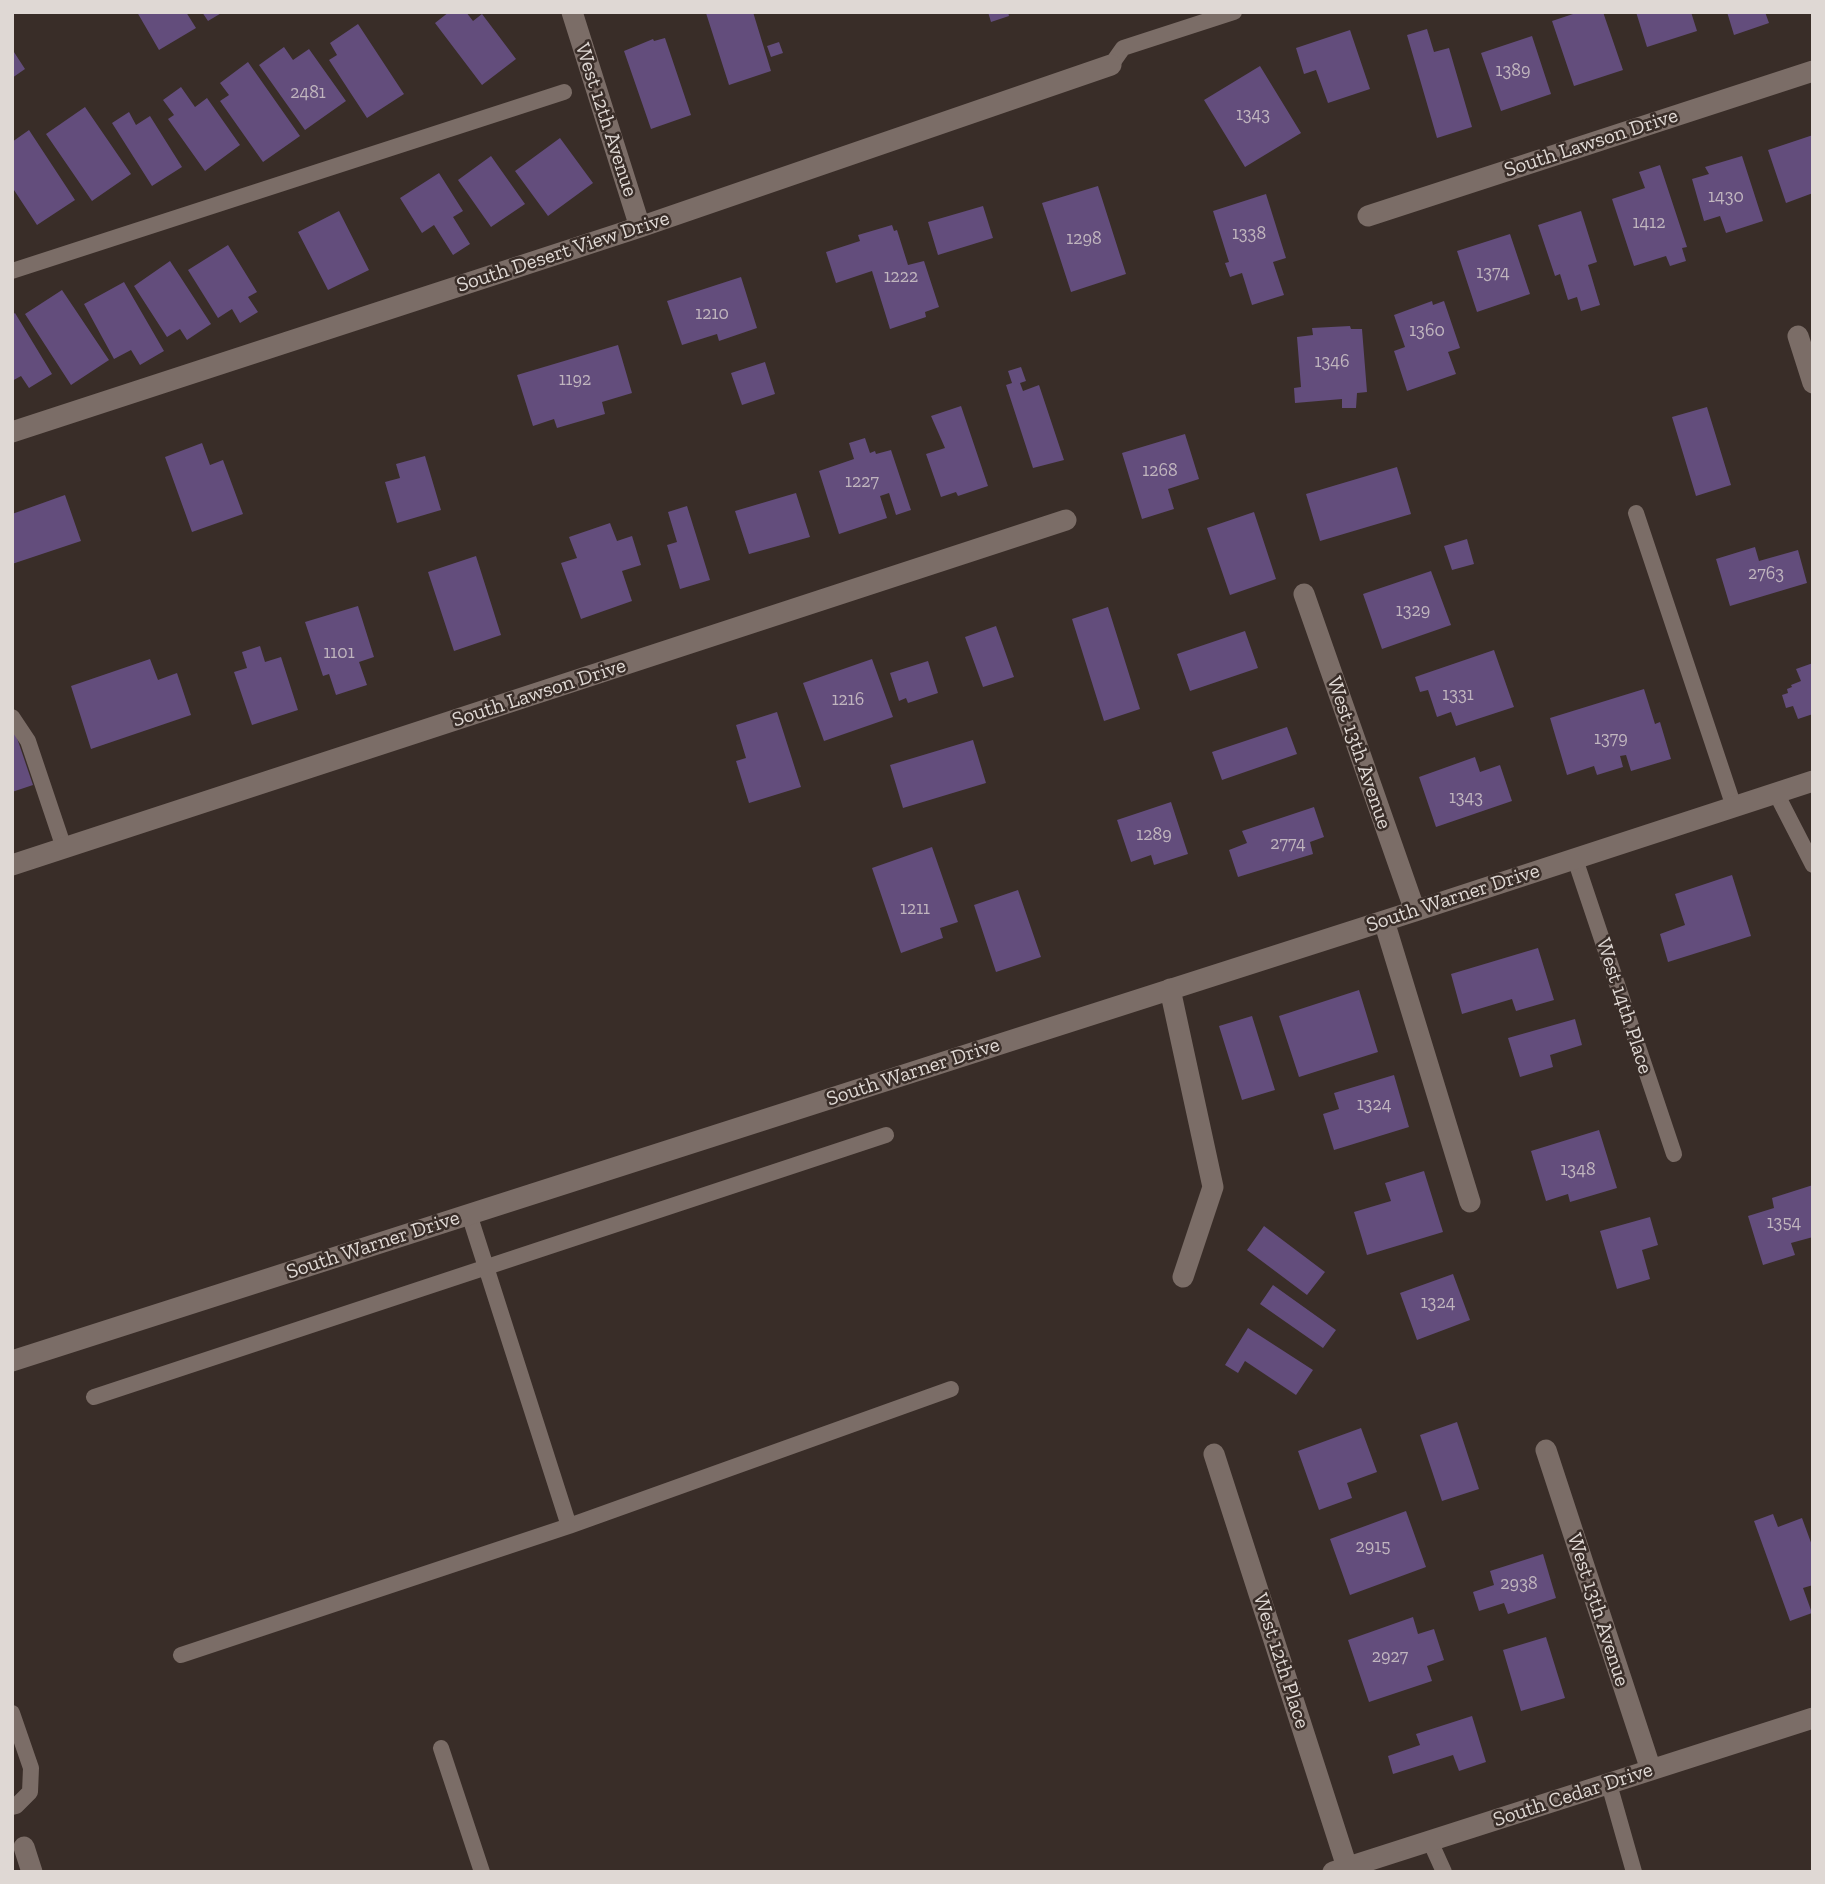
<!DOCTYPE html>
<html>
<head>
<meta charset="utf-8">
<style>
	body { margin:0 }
	#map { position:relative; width:1825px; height:1884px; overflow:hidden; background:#392d28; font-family:"Zilla Slab",serif }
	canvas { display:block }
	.frame { position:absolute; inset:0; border:14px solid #dfd8d4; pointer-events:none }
</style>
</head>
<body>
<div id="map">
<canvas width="1825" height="1884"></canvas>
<div class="frame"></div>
</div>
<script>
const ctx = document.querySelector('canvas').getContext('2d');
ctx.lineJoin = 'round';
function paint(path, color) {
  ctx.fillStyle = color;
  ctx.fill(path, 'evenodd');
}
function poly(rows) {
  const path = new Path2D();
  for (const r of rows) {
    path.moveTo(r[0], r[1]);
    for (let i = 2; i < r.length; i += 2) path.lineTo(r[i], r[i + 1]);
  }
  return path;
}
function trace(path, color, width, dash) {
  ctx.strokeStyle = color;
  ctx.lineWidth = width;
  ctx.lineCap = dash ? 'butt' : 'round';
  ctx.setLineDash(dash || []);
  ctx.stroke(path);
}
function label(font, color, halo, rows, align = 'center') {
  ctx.font = font + ' "Zilla Slab",serif';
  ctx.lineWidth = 5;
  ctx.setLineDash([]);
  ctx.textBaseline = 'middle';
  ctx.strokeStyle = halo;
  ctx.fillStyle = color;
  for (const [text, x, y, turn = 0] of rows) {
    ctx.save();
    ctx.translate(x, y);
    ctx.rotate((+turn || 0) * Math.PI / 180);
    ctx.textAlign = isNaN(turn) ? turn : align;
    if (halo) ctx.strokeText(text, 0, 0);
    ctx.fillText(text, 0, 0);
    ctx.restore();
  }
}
paint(poly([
	[137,12,186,12,196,28,159,50],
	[202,12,223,12,208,21],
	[449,12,466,12,473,21,482,14,516,59,482,85,435,23],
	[753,12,771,71,729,85,706,13],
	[988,12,1008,12,1009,16,991,22],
	[1579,12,1603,12,1623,70,1574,86,1552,21],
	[1636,12,1691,12,1697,31,1647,47],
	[1727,12,1765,12,1769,23,1734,35],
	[358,24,404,94,367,118,329,60,337,55,330,43],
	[1427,29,1434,52,1449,48,1472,127,1437,138,1407,35],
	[1350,30,1370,89,1328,103,1316,70,1304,74,1296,48],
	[1532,36,1551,94,1501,111,1481,53],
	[665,38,691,115,651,129,624,51,653,39,654,41],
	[779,42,783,53,771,57,767,46],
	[284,47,293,60,309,49,346,101,305,130,259,65],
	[12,49,25,69,12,78],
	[248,62,300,136,263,162,220,101,229,95,220,83],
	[1260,66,1301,133,1245,167,1204,100],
	[181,87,195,107,207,98,240,145,205,171,168,119,174,115,163,100],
	[85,107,131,174,92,201,46,134],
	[129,112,136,125,150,116,182,167,152,186,112,123],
	[29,130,75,200,37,225,12,187,12,142],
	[1813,135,1813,193,1786,203,1768,150],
	[560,138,593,183,548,216,515,171],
	[491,156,525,204,491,227,458,180],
	[1742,156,1763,221,1726,233,1720,216,1704,221,1692,179,1709,174,1705,167],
	[1660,165,1687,247,1682,248,1686,261,1670,266,1666,256,1634,266,1612,199,1645,188,1639,172],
	[439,173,463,211,453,217,470,244,453,255,434,225,422,233,400,198],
	[1098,186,1126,274,1071,292,1042,203],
	[1266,194,1286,258,1273,262,1284,295,1252,305,1242,273,1230,277,1225,263,1229,262,1213,211],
	[983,206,993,238,938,255,928,222],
	[339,211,369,270,328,290,298,232],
	[1581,211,1597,262,1588,265,1600,305,1581,311,1577,297,1568,300,1560,274,1555,276,1538,225],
	[892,225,894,231,897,230,908,265,924,261,939,307,925,312,926,317,890,329,872,271,836,283,826,252,860,241,858,235],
	[1510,234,1530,294,1477,312,1457,251],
	[228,245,257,292,248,297,258,312,240,323,232,309,218,318,188,270],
	[170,261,211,324,187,340,180,329,167,337,134,286],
	[741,277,757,328,719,341,717,334,682,345,667,301],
	[124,282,164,351,140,365,131,350,114,359,84,304],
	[62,290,109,360,71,385,25,314],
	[1432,301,1433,305,1444,301,1460,348,1448,352,1456,374,1407,391,1394,351,1405,347,1394,315],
	[15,313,52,374,29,388,21,376,12,381,12,315],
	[1350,326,1351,329,1362,329,1367,392,1357,393,1356,408,1342,408,1342,399,1295,403,1294,388,1301,387,1297,337,1313,335,1312,328],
	[618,345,632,393,602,402,605,414,557,428,554,419,533,426,517,375],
	[765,362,775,394,742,405,731,373],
	[1021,367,1026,381,1020,383,1023,391,1039,385,1064,460,1033,468,1006,385,1012,383,1008,371],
	[961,406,988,486,958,496,956,492,941,497,926,454,945,448,931,416],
	[1707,407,1731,485,1696,496,1672,417],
	[1185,434,1199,479,1168,489,1174,509,1142,519,1122,453],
	[865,438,870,453,875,451,876,454,891,450,911,510,896,515,889,493,880,496,887,518,839,534,819,471,854,459,849,443],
	[202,443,210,465,223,460,243,514,192,532,165,457],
	[425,456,441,510,397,523,385,482,400,478,396,464],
	[1397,467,1411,514,1320,541,1306,494],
	[796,493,810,537,749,554,735,511],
	[65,495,81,541,12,564,12,514],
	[687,506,710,580,680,589,667,545,677,542,668,512],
	[1254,512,1276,579,1230,595,1207,528],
	[610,523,617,541,632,536,641,565,622,571,632,601,581,619,561,563,577,558,569,537],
	[1467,539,1474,564,1452,570,1444,546],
	[1755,547,1759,561,1798,550,1807,583,1730,606,1716,559],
	[476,556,501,635,454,651,428,572],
	[1431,571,1451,625,1382,649,1363,594],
	[358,606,374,657,359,662,367,685,336,695,329,674,323,676,305,622],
	[1108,607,1140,709,1104,721,1072,619],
	[996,626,1014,677,983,687,965,637],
	[1245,631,1258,668,1190,691,1177,654],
	[260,646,265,662,281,657,298,710,252,725,234,672,247,668,242,652],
	[1494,650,1514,707,1456,726,1451,712,1437,717,1428,690,1420,692,1415,677],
	[150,659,158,680,177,673,191,715,91,749,71,686],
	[872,659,893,717,824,741,803,683],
	[928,661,938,693,908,703,906,698,899,701,890,673],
	[1813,663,1813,714,1798,719,1793,706,1786,708,1782,695,1788,693,1787,689,1792,687,1791,685,1801,681,1796,669],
	[1644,689,1655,724,1660,722,1671,759,1631,771,1626,755,1620,756,1623,767,1597,775,1594,766,1567,775,1550,718],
	[777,712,801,787,749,803,736,761,746,758,736,725],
	[1287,727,1297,754,1222,780,1212,752],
	[15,732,33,785,12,792,12,733],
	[973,740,986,783,903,808,890,765],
	[1475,757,1480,772,1500,765,1512,801,1436,827,1419,777],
	[1171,802,1188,854,1154,865,1151,855,1131,862,1117,820],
	[1314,807,1324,837,1310,842,1313,854,1238,877,1229,850,1247,843,1242,831],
	[932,847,958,922,940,928,943,938,901,953,872,868],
	[1732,875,1751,936,1668,962,1660,934,1685,925,1675,894],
	[1018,890,1041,957,996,972,974,905],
	[1538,948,1554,1000,1516,1011,1512,999,1462,1014,1451,974],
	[1359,990,1378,1052,1299,1077,1279,1016],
	[1252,1016,1275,1090,1242,1100,1219,1026],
	[1575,1019,1582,1045,1550,1055,1553,1067,1520,1077,1508,1038],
	[1394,1075,1409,1127,1334,1150,1323,1114,1339,1109,1334,1093],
	[1599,1130,1617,1188,1570,1202,1568,1194,1546,1201,1531,1151],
	[1424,1171,1443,1232,1367,1255,1354,1212,1391,1201,1385,1183],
	[1813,1185,1813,1237,1791,1243,1795,1255,1763,1265,1748,1216,1774,1208,1772,1198],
	[1650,1217,1658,1245,1642,1250,1650,1279,1617,1289,1600,1231],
	[1264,1226,1325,1272,1307,1295,1247,1250],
	[1453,1274,1470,1320,1417,1340,1400,1293],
	[1273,1285,1336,1330,1323,1348,1260,1304],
	[1248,1328,1313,1370,1296,1395,1245,1361,1238,1373,1225,1365],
	[1457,1422,1479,1489,1442,1501,1420,1435],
	[1361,1428,1377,1472,1347,1483,1352,1498,1319,1510,1298,1451],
	[1406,1511,1426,1567,1350,1595,1330,1539],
	[1773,1514,1778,1527,1802,1518,1813,1548,1813,1585,1803,1588,1812,1613,1790,1621,1754,1521],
	[1543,1554,1556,1598,1508,1614,1504,1603,1479,1611,1473,1592,1494,1585,1490,1571],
	[1413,1617,1418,1634,1434,1629,1444,1660,1427,1666,1432,1681,1369,1702,1348,1640],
	[1546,1637,1565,1698,1521,1711,1503,1650],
	[1472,1716,1486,1762,1459,1771,1453,1755,1393,1774,1388,1756,1420,1745,1416,1734]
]), '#634d7c');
trace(poly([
	[1111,65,1123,48,1234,12],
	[12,271,564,92],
	[1636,513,1734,807],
	[12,717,28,741,64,848],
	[1776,793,1813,865],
	[1575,859,1674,1154],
	[469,1214,569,1526],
	[94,1397,886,1135],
	[181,1655,569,1526,951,1389],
	[12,1713,31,1768,30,1792,16,1806,12,1807],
	[441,1748,482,1872],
	[1609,1784,1634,1872],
	[1430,1841,1444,1872]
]), '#7b6d67', 16);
trace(poly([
	[572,12,640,227],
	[1368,216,1813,71],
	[1798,336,1813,383],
	[12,432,640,227,1111,65],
	[1304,594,1415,911],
	[12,865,1066,520],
	[1384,921,1470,1202],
	[1170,989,1213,1187,1183,1277],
	[12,1361,1415,911,1813,781],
	[1546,1450,1651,1770],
	[1214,1454,1347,1867],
	[24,1847,32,1872],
	[1333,1872,1813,1718]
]), '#7b6d67', 21);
label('18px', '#c0b5be', null, [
	["1389",1513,71],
	["2481",308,93],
	["1343",1253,115],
	["1430",1726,197],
	["1412",1649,223],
	["1338",1249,234],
	["1298",1084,239],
	["1374",1493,273],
	["1222",901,277],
	["1210",712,314],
	["1360",1427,331],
	["1346",1332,362],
	["1192",575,380],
	["1268",1160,471],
	["1227",862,482],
	["2763",1766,574],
	["1329",1413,611],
	["1101",339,653],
	["1331",1458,695],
	["1216",848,700],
	["1379",1611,739],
	["1343",1466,798],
	["1289",1154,835],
	["2774",1288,844],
	["1211",915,909],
	["1324",1374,1105],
	["1348",1578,1170],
	["1354",1784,1223],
	["1324",1438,1303],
	["2915",1373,1547],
	["2938",1519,1584],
	["2927",1390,1657]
]);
label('21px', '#dfd8d4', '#392d28', [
	["West 12th Avenue",606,120,72],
	["South Lawson Drive",1591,143,-18],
	["South Desert View Drive",563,252,-18],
	["South Lawson Drive",539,693,-18],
	["West 13th Avenue",1359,753,71],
	["South Warner Drive",1453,898,-18],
	["West 14th Place",1624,1006,72],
	["South Warner Drive",913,1072,-18],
	["South Warner Drive",373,1245,-18],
	["West 13th Avenue",1598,1610,72],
	["West 12th Place",1281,1661,72],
	["South Cedar Drive",1573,1795,-18]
]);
</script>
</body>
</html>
